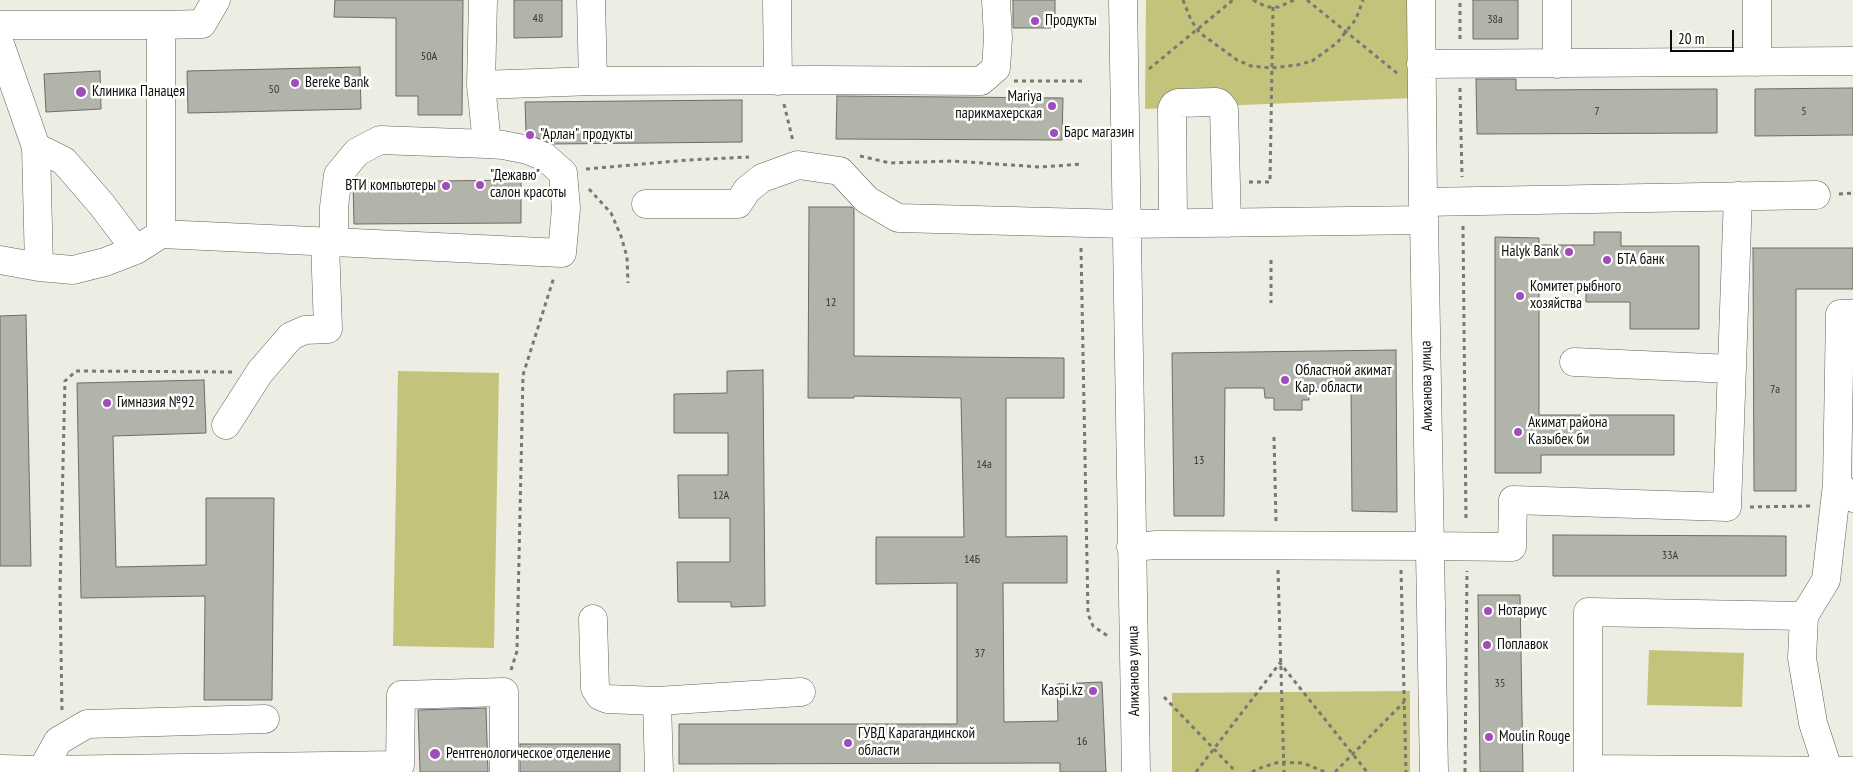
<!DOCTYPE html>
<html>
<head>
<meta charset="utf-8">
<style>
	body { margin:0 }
	#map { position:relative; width:1853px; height:772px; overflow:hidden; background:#edede4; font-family:"PT Sans Narrow",sans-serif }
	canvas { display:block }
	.scale { position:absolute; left:1670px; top:30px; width:64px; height:22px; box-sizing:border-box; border:2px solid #0c0c09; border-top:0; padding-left:6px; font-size:15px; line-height:18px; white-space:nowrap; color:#0c0c09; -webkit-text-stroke:4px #fffffe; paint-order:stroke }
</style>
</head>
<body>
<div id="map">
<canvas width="1853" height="772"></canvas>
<div class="scale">20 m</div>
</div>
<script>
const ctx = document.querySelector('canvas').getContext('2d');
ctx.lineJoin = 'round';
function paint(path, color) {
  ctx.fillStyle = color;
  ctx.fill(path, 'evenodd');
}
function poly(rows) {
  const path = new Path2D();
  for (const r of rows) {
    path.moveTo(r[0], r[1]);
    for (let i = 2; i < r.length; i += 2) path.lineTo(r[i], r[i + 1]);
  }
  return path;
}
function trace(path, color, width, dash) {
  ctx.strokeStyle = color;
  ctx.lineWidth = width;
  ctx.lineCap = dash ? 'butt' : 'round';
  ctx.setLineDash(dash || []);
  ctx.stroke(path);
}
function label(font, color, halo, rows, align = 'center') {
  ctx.font = font + ' "PT Sans Narrow",sans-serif';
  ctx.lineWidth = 5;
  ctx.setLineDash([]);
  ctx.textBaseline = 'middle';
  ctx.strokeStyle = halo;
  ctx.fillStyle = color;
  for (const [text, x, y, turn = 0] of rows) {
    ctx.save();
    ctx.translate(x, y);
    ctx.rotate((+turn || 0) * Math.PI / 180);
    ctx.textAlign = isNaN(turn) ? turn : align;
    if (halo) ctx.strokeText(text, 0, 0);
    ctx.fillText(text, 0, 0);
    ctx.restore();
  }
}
paint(poly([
	[1146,0,1408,0,1412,98,1145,109],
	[398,371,499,373,494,648,393,646],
	[1649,650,1744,653,1742,707,1647,705],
	[1410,691,1410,772,1172,772,1172,693]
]), '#c4c37b');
const building = poly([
	[335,0,463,0,462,115,418,115,418,96,396,96,396,18,334,17,335,0],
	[514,0,562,0,562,37,514,38,514,0],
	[1013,0,1055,0,1055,28,1013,28,1013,0],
	[1473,0,1518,0,1518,39,1473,39,1473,0],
	[360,67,361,109,188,113,187,71,360,67],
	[100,71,101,109,46,112,44,74,100,71],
	[1476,79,1516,79,1516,90,1717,89,1717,133,1477,134,1476,79],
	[1853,88,1853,135,1755,136,1755,89,1853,88],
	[837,96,1063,98,1062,140,836,139,837,96],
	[742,100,742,142,553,144,526,134,525,102,742,100],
	[521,180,521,223,354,224,353,182,521,180],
	[809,207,852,207,854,209,854,356,1064,358,1064,398,1006,398,1006,537,1067,536,1067,583,1003,583,1004,722,1058,721,1057,684,1102,682,1106,772,1060,772,1060,763,679,764,679,724,957,724,957,583,876,584,876,537,964,537,961,398,854,396,854,398,808,398,809,207],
	[1594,232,1621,232,1621,246,1699,246,1699,329,1630,329,1630,302,1586,302,1586,292,1539,292,1539,415,1674,415,1674,455,1541,455,1541,473,1495,473,1495,237,1539,238,1539,245,1594,245,1594,232],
	[1753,248,1853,248,1853,289,1796,289,1796,491,1754,491,1753,248],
	[26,315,31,566,0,566,0,316,26,315],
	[1396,350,1397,512,1352,511,1351,388,1309,388,1309,400,1302,400,1302,410,1274,410,1274,398,1265,398,1264,388,1225,388,1224,516,1174,516,1172,353,1396,350],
	[763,370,765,606,731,607,731,602,678,602,677,562,730,562,730,518,679,518,678,475,728,475,728,433,674,433,674,394,727,393,727,371,763,370],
	[204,380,206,433,113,436,116,567,206,565,206,498,274,498,272,700,204,700,205,596,81,598,77,383,204,380],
	[1553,535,1786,536,1786,576,1553,576,1553,535],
	[1478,595,1520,595,1523,772,1480,772,1478,595],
	[486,708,488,772,420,772,418,710,486,708],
	[520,744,620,744,620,772,520,772,520,744]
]);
paint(building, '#b2b3aa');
trace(building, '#6c6d64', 1);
const minor = poly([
	[591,0,593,81],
	[777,0,778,81],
	[1123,0,1136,772],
	[1421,0,1423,202,1424,220,1434,772],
	[0,25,161,25],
	[0,44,36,147,64,161,102,205,136,250],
	[1757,62,1757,0],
	[1421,64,1853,61],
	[1557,64,1557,0],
	[481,85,593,81,821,80,981,81,996,68,998,38,996,0],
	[36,147,39,267],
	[1423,202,1816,195],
	[646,204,738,204,747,190,762,178,798,165,840,171,867,200,898,218,1126,224,1424,220],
	[1173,222,1172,109,1174,105,1178,103,1216,102,1219,103,1224,109,1227,223],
	[161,234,161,25,202,24,216,0],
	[334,242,562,253,566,208,563,173,545,157,528,150,503,145,487,144,481,85,483,0],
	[0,260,39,267,73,270,105,262,136,250,161,234,334,242,334,207,338,175,357,152,380,140,487,144],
	[1853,314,1840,314,1837,484,1853,498],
	[1574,362,1732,369],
	[226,425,260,372,291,336,305,330,328,329,325,242],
	[1131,547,1157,545,1429,546,1512,547,1513,500,1727,507,1738,196],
	[1804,616,1826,580,1837,484],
	[593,619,595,688,600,696,607,699,657,701],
	[265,719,87,724,58,741,42,770,400,765,401,695,504,692,504,772],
	[0,769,42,770,43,772],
	[1588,769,1588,612,1804,616,1802,658,1813,723,1829,772],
	[659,772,657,701,801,692],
	[1588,772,1588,769,1853,771]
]);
trace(minor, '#63635b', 29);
trace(poly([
	[1183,0,1191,20,1200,33,1237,60,1251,66,1272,68,1297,65,1312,61,1337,43,1356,19,1363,0],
	[1253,0,1267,7,1279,7,1294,0],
	[1307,0,1398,74],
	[1460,39,1460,0],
	[1149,69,1233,0],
	[1014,81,1082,81],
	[1460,88,1462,177],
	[784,104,793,141],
	[860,156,890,163,952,161,1040,167,1083,164],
	[586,169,688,160,749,157],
	[1249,182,1270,182,1273,7],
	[589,189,611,213,621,236,627,257,628,283],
	[1839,194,1853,193],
	[1463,226,1466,522],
	[1081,248,1088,614,1093,626,1109,637],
	[1271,260,1271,303],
	[1274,437,1276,521],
	[1750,507,1811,506],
	[1278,570,1284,772],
	[1401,570,1406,772],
	[511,670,517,651,523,375,554,277],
	[1164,697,1236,772],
	[62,710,60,590,65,381,76,371,233,372],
	[1196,772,1280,663,1367,772],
	[1252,772,1257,769,1279,762,1303,763,1325,772],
	[1335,772,1404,702],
	[1465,772,1467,571]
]), '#797973', 3, [4, 4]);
trace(minor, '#fff', 28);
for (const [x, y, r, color] of [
	[1035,21,5,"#a14cbb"],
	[295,83,5,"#a14cbb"],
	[81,92,6,"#a14cbb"],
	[1052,106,5,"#a14cbb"],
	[1054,133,5,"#a14cbb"],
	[530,135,5,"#a14cbb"],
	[480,185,5,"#a14cbb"],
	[446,186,5,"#a14cbb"],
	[1569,252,5,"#a14cbb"],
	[1607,260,5,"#a14cbb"],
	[1520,296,5,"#a14cbb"],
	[1285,380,5,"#a14cbb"],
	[107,403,5,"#a14cbb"],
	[1518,432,5,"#a14cbb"],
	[1488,611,5,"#a14cbb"],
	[1487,645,5,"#a14cbb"],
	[1093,691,5,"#a14cbb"],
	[1489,737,5,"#a14cbb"],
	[848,743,5,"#a14cbb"],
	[435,754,6,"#a14cbb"]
]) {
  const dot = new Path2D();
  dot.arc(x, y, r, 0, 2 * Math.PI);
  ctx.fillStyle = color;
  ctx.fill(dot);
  trace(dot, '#fffffe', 2);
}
label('12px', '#363631', null, [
	["48",538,19],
	["38а",1495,20],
	["50А",429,57],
	["50",274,90],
	["7",1597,112],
	["5",1804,112],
	["12",831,303],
	["7а",1775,390],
	["13",1199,461],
	["14а",984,465],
	["12А",721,496],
	["33А",1670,556],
	["14Б",972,560],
	["37",980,654],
	["35",1500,684],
	["16",1082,742]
]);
label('15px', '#0c0c09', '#fffffe', [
	["Продукты",1045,21],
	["Bereke Bank",305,83],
	["Клиника Панацея",92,92],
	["Mariya",1042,97,"right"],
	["парикмахерская",1042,114,"right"],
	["Барс магазин",1064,133],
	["\"Арлан\" продукты",540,135],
	["\"Дежавю\"",490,176],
	["салон красоты",490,193],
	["ВТИ компьютеры",436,186,"right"],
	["Halyk Bank",1559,252,"right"],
	["БТА банк",1617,260],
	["Комитет рыбного",1530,287],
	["хозяйства",1530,304],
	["Областной акимат",1295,371],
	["Кар. области",1295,388],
	["Гимназия №92",117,403],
	["Акимат района",1528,423],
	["Казыбек би",1528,440],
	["Нотариус",1498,611],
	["Поплавок",1497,645],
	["Kaspi.kz",1083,691,"right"],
	["ГУВД Карагандинской",858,734],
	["области",858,751],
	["Moulin Rouge",1499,737],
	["Рентгенологическое отделение",446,754]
], 'left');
label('15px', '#0c0c09', '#fffffe', [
	["Алиханова улица",1427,386,-91],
	["Алиханова улица",1134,671,-91]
]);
</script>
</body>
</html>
